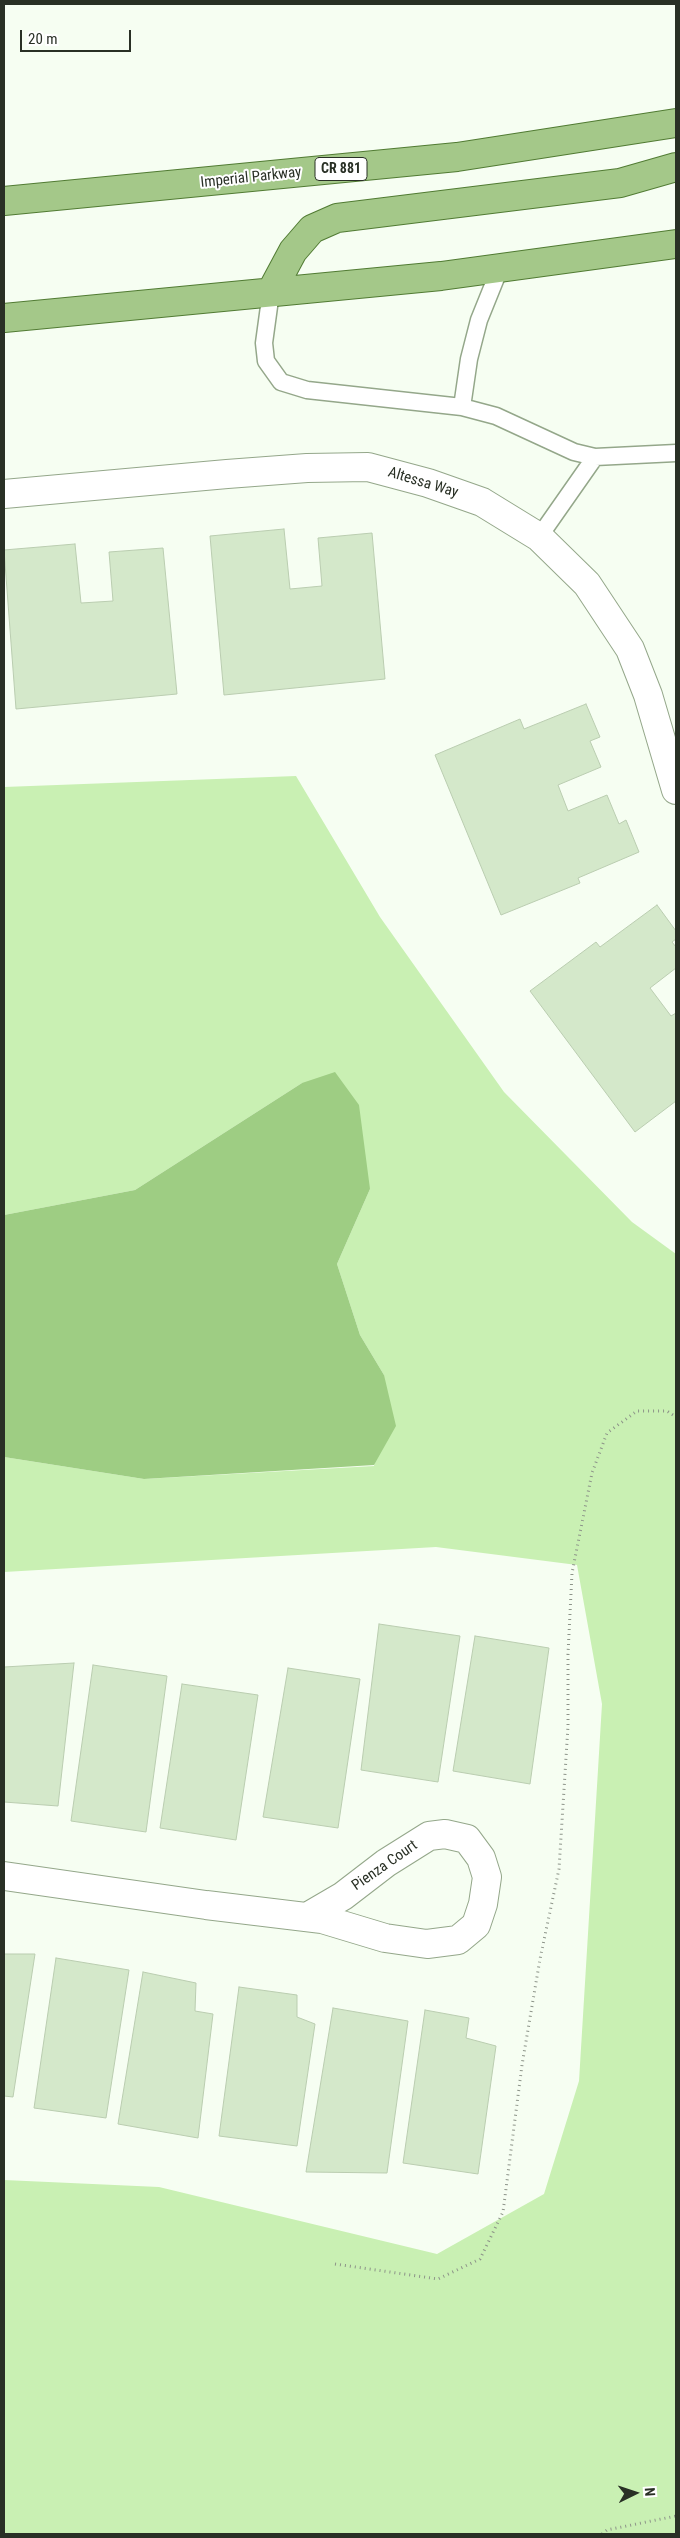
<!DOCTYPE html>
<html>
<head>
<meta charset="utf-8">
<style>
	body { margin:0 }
	#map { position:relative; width:680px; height:2538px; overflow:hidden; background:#f6fef2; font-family:"Roboto Condensed",sans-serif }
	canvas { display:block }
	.frame { position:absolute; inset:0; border:5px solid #293025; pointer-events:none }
	.north { position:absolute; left:610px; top:2468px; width:50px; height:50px; -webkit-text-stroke:4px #fff; paint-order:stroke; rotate:86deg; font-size:14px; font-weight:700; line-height:20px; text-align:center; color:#293025 }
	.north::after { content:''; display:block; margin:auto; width:18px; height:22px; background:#293025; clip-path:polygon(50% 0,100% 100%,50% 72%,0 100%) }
	.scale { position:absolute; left:20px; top:30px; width:111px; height:22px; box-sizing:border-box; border:2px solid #293025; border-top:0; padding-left:6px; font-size:15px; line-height:18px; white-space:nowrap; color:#293025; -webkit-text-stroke:4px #fff; paint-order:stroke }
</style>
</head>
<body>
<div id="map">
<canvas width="680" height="2538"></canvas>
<div class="frame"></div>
<div class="north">N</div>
<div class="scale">20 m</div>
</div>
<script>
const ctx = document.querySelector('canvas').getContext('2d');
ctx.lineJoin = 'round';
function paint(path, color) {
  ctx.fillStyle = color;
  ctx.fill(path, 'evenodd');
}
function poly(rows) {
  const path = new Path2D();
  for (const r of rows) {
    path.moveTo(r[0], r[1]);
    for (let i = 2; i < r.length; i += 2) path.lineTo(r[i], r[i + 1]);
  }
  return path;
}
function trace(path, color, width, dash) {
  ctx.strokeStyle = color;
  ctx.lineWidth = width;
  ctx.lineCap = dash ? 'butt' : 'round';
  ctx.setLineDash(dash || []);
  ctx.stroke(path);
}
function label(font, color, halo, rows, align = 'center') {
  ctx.font = font + ' "Roboto Condensed",sans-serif';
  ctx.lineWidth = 4;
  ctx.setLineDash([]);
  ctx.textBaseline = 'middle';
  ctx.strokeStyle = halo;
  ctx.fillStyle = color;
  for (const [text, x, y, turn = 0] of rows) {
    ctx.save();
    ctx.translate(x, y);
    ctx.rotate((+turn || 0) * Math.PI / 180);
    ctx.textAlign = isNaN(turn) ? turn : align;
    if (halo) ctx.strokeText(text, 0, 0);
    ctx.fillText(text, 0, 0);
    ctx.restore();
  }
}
paint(poly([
	[296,776,380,917,504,1092,632,1222,676,1254,676,2534,4,2534,4,2180,159,2187,437,2254,544,2194,579,2081,602,1704,577,1565,436,1547,4,1572,4,1457,144,1479,374,1466,384,1375,360,1335,337,1264,370,1189,302,1083,135,1190,4,1215,4,787]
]), '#c9f0b3');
paint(poly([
	[335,1072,359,1105,370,1189,337,1264,360,1335,384,1375,396,1426,374,1465,144,1479,4,1457,4,1215,135,1190,302,1083]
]), '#9ecd83');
const building = poly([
	[284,529,290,589,322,586,318,538,372,533,385,679,224,695,210,536,284,529],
	[75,544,81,603,113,601,109,552,163,548,177,694,16,709,4,550,75,544],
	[586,704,600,737,590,741,601,767,558,785,568,811,607,795,619,824,626,820,639,852,578,878,580,883,501,915,435,755,520,719,524,729,586,704],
	[657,905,676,931,676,939,672,942,676,947,676,968,650,988,671,1016,676,1013,676,1101,635,1132,530,991,596,942,600,947,657,905],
	[379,1624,460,1636,438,1782,361,1770,379,1624],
	[475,1636,549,1648,530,1784,453,1771,475,1636],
	[74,1663,58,1806,4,1802,4,1667,74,1663],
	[93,1665,167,1676,146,1832,71,1821,93,1665],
	[288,1668,360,1679,338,1828,263,1817,288,1668],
	[182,1684,258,1695,236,1840,160,1828,182,1684],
	[4,1954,35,1954,13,2097,4,2096,4,1954],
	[56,1958,129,1970,106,2118,34,2108,56,1958],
	[143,1972,196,1983,195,2011,213,2014,198,2138,118,2124,143,1972],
	[239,1987,297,1995,297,2017,315,2024,297,2146,219,2136,239,1987],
	[333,2008,408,2021,387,2173,306,2172,333,2008],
	[425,2010,469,2018,466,2038,496,2046,478,2174,403,2163,425,2010]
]);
paint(building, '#d4e8ca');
trace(building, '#bacdb0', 1);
const service = poly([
	[271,292,264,343,266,361,281,382,307,390,462,407,496,416,574,452,595,457,676,453],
	[462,407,469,359,479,320,500,268],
	[539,537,595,457]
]);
const minor = poly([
	[4,494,227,474,307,468,368,467,428,483,482,502,539,537,587,584,630,649,648,695,676,790],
	[4,1876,206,1905,322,1919,385,1938,427,1944,458,1940,476,1925,483,1904,487,1877,481,1858,467,1839,445,1834,429,1836,386,1863,343,1896,307,1917]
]);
const primary = poly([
	[4,201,457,157,676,123],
	[271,292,293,251,312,229,337,218,620,183,676,167],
	[4,318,441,276,676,244]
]);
trace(service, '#94a78a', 19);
trace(minor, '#94a78a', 30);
trace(primary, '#517b33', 30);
trace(poly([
	[335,2264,438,2279,480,2259,503,2212,522,2065,540,1959,559,1869,568,1726,568,1654,572,1573,592,1473,607,1433,637,1411,667,1411,676,1417],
	[602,2534,607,2530,676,2516]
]), '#8d9489', 3, [1, 4]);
trace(service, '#fff', 16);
trace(minor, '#fff', 28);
trace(primary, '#a4c889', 28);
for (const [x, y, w] of [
	[341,169,52]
]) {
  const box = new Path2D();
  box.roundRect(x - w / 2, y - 11.5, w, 23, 4);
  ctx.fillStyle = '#fff';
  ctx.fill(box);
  trace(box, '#293025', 1);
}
label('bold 14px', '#293025', null, [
	["CR 881",341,169]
]);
label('15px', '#293025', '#fff', [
	["Imperial Parkway",251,178,-6],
	["Altessa Way",423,483,17],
	["Pienza Court",385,1866,-35]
]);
</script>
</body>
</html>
